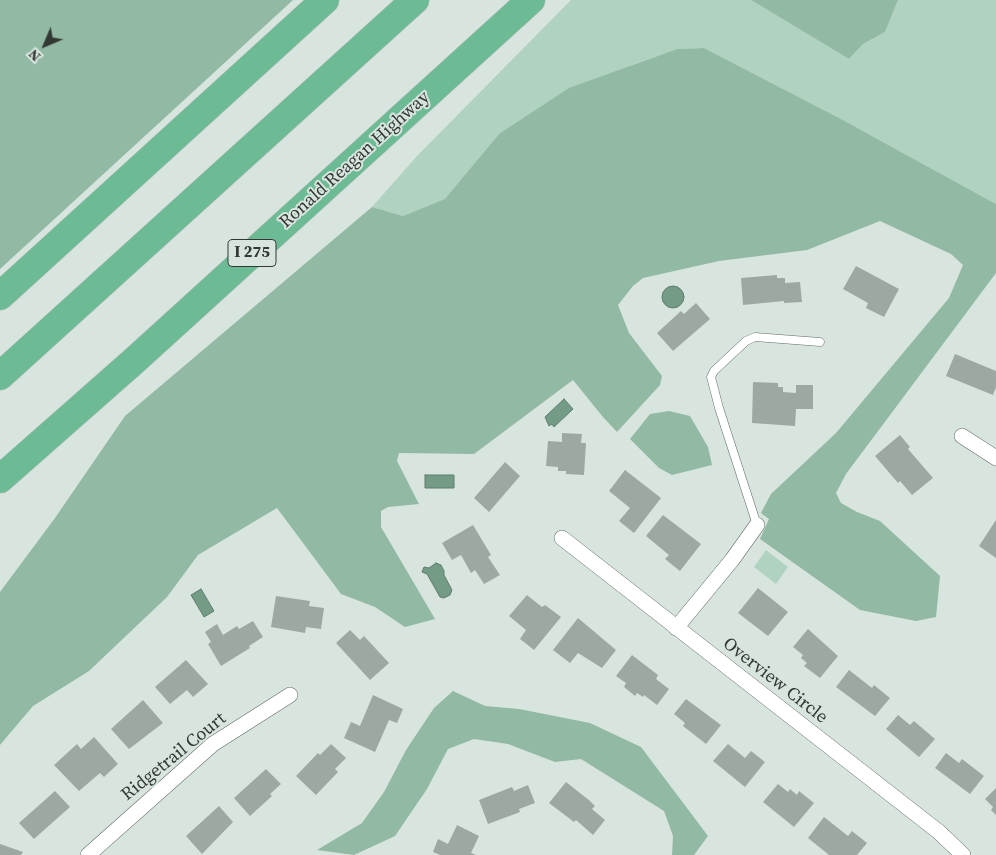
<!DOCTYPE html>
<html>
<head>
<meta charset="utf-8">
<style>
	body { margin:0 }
	#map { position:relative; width:996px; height:855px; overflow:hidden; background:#d8e5de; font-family:"Source Serif 4",serif }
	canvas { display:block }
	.north { position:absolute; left:20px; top:20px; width:50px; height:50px; -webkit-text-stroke:4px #d8e5de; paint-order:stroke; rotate:225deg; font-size:14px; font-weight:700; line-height:20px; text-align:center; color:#333835 }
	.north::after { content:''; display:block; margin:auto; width:18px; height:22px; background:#333835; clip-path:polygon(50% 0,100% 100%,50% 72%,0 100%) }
</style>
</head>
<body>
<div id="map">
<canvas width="996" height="855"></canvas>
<div class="north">N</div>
</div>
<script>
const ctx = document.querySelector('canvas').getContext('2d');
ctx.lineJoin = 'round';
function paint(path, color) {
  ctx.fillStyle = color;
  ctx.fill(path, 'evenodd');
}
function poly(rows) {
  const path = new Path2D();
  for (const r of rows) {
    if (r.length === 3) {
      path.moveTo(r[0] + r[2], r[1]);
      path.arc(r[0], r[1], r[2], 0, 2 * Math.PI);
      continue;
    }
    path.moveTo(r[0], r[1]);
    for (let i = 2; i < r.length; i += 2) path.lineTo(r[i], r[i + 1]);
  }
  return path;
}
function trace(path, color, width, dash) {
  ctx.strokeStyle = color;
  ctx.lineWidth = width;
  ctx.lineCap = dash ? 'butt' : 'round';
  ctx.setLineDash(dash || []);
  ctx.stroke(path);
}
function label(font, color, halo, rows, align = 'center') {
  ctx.font = font + ' "Source Serif 4",serif';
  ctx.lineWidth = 4;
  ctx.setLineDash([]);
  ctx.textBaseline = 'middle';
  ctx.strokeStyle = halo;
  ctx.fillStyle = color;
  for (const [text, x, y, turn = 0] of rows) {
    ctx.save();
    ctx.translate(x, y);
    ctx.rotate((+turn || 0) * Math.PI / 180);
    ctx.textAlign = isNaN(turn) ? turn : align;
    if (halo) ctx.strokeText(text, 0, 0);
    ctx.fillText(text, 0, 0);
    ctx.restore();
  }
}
paint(poly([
	[571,0,751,0,849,59,863,44,885,32,898,0,996,0,996,204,841,119,704,48,677,49,632,65,499,134,446,199,403,216,372,207,417,156],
	[766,550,788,567,776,584,754,567]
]), '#afd3c0');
paint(poly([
	[0,0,293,0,0,269],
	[751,0,898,0,885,32,863,44,849,59],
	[704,48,841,119,996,204,996,273,846,474,836,493,841,503,857,512,880,521,940,576,936,617,916,621,860,610,760,539,769,519,761,513,771,494,836,433,949,298,963,265,951,254,880,221,807,250,719,261,643,278,633,286,618,305,629,333,662,376,660,385,617,432,603,417,573,380,474,454,399,453,397,461,419,504,388,507,381,511,381,527,435,619,405,627,375,607,341,594,277,508,198,555,167,597,89,671,33,706,0,745,0,592,55,518,125,416,372,207,403,216,445,199,499,134,569,88,677,49],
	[669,411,690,416,708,447,712,465,672,475,659,468,630,439,650,414],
	[453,691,485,706,519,709,590,723,641,747,708,836,694,855,672,855,673,836,664,811,581,759,555,762,508,744,474,739,448,749,427,789,395,836,354,855,317,850,362,823,384,792,406,750,434,708]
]), '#91b9a3');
const water = poly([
	[673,297,11],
	[564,399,573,409,554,427,552,424,549,426,545,417,564,399],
	[425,475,454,475,454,488,425,488,425,475],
	[436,563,441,565,444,571,444,575,452,590,450,595,444,598,440,597,427,574,422,572,424,567,429,568,436,563],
	[201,589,214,611,204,617,191,595,201,589]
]);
paint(water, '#749b86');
trace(water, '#607d6e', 1);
paint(poly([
	[856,266,899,289,884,317,866,308,868,303,843,289],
	[777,275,777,278,785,278,785,283,800,282,802,302,784,303,784,301,743,305,741,278],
	[696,303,710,319,673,351,657,333,681,311,684,314],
	[955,354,996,371,996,387,993,395,946,376],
	[753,382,778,383,778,387,783,387,783,392,796,393,796,385,813,385,813,409,796,409,795,426,752,423],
	[562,433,582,434,581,443,586,443,584,475,566,474,566,471,558,471,558,467,546,466,548,441,562,442],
	[900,435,910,447,908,449,933,478,912,495,900,481,898,483,875,456],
	[505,462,520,476,489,512,474,498],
	[625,470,661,498,634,533,619,521,630,508,609,491],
	[663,515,701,544,680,571,665,559,669,555,646,536],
	[996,520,996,558,979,546],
	[473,525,491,555,488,557,500,575,484,584,475,570,471,573,461,555,452,560,442,543],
	[758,588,788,612,768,636,738,613],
	[527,595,542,607,545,605,561,617,534,650,520,639,526,630,509,616],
	[276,596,310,601,309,606,324,608,321,629,306,627,305,633,271,627],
	[578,618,616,650,602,668,578,653,570,663,553,650],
	[253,621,263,637,249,646,250,648,221,666,208,644,211,642,205,632,217,624,223,635,237,626,239,629],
	[808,629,838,656,820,678,804,666,807,663,801,658,803,655,793,647],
	[350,630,360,640,364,636,389,663,370,680,336,643],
	[632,655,658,675,656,679,669,689,657,705,644,695,643,697,637,693,635,696,624,687,626,683,616,676],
	[186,660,208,684,193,697,187,690,170,704,155,687],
	[849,670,872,688,874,685,890,698,875,716,836,687],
	[373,695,403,709,397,723,389,720,375,752,344,738,351,722,360,726],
	[686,699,721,725,706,744,683,726,685,723,674,714],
	[143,700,163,723,129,749,111,729],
	[898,715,910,725,914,721,935,739,919,757,886,729],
	[94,737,118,764,104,777,100,773,79,791,54,765,77,744,81,749],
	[331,744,346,758,335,769,338,772,316,795,296,776,318,753,320,755],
	[728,744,745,758,751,751,765,762,745,787,713,761],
	[946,753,959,763,962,759,984,776,970,794,935,768],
	[266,769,281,784,270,794,272,796,250,816,234,798],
	[566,782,590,801,595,806,592,809,605,820,593,835,576,820,574,822,549,803],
	[778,784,788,792,790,789,797,795,799,791,814,803,794,827,763,802],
	[528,785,535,803,519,809,520,812,488,824,479,800,512,787,514,791],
	[996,788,996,815,991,810,993,807,985,799],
	[55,791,70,807,34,839,19,823],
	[219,806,233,822,202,854,186,836],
	[824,817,848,836,852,831,867,843,857,855,829,855,808,838],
	[457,825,479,836,471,853,476,855,440,855,433,852,438,839,448,844],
	[0,844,23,852,21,855,0,855]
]), '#9ca9a2');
const service = poly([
	[757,525,719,408,711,377,714,371,746,341,755,337,820,342]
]);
const minor = poly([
	[962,436,996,458],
	[562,538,939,832,963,855],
	[676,628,732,560,757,525],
	[88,855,213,744,290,695]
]);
const motorway = poly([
	[0,296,325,0],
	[0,376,415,0],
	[0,479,135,360,531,0]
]);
trace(service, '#5f6b64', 9);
trace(minor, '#5f6b64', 16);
trace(motorway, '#c2c3c2', 29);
trace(service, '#fff', 8);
trace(minor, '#fff', 15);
trace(motorway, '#6dbb95', 28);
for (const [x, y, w] of [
	[252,253,48]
]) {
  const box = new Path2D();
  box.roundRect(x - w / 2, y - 13.5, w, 27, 4);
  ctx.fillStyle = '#d8e5de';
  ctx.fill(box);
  trace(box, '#333835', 1);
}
label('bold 16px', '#333835', null, [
	["I 275",252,253]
]);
label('18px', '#333835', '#d8e5de', [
	["Ronald Reagan Highway",355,160,-42],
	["Overview Circle",775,681,38],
	["Ridgetrail Court",174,757,-39]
]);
</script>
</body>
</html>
